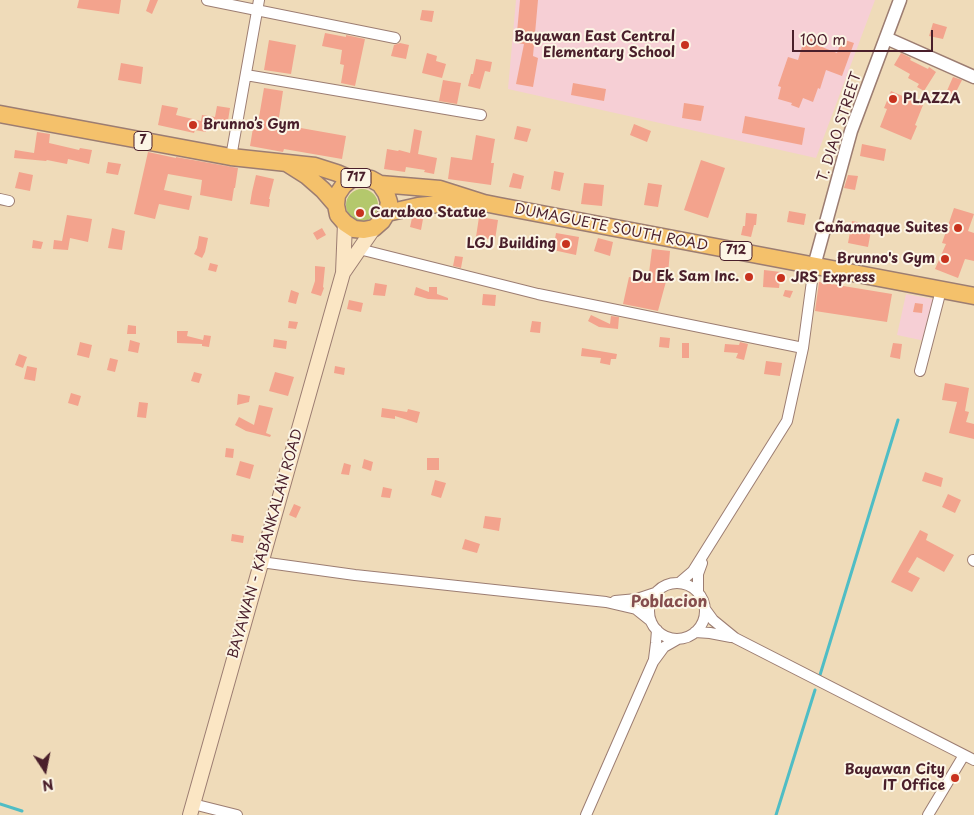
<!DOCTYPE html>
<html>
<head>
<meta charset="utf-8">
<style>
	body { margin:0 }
	#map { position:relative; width:974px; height:815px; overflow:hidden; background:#efdbb9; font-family:"Playpen Sans",sans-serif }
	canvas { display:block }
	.north { position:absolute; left:20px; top:745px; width:50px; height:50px; -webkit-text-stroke:4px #fcf5e5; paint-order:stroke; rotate:169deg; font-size:14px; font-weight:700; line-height:20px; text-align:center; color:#4a1f2b }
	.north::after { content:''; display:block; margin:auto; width:18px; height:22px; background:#4a1f2b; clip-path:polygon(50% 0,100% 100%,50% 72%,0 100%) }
	.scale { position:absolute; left:792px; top:30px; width:141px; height:22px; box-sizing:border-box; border:2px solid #4a1f2b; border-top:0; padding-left:6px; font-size:15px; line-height:18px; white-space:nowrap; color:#4a1f2b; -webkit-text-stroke:4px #fcf5e5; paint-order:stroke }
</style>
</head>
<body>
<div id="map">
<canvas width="974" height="815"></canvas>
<div class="north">N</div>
<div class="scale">100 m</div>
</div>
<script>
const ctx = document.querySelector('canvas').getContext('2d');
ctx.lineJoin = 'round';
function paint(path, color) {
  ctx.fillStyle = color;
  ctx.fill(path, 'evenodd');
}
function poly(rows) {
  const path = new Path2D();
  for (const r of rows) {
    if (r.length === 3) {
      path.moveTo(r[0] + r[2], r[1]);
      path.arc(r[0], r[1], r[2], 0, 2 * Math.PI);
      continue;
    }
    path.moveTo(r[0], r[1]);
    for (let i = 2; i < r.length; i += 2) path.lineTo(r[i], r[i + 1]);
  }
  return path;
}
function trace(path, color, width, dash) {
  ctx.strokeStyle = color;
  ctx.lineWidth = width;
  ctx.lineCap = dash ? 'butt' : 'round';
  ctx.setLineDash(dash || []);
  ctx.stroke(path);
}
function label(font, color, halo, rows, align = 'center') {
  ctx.font = font + ' "Playpen Sans",sans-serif';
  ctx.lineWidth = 4;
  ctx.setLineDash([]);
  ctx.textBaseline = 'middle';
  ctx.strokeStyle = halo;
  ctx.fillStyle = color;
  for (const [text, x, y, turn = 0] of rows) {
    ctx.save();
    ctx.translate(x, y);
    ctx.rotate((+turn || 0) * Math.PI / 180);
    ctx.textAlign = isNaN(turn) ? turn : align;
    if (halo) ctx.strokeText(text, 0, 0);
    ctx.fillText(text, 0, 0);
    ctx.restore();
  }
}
paint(poly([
	[516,0,875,0,816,158,508,89],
	[906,294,933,299,925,341,897,335]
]), '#f6cfd5');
paint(poly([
	[362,205,16]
]), '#b4c86c');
trace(poly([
	[820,675,898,420],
	[0,804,22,811],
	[776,815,815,690]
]), '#4fbdc5', 3);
paint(poly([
	[79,0,121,0,119,14,77,8],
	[150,0,158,0,152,14,146,11],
	[520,0,538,0,533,56,538,58,533,87,516,84,524,44,516,43],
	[422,10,434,11,432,22,420,20],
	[933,23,947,27,943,39,929,36],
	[325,33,346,37,346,35,365,39,355,86,341,83,344,65,340,64,342,50,322,46],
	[805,37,818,41,817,45,837,53,842,39,854,43,842,76,826,70,820,89,818,88,813,102,803,98,799,108,791,105,792,103,778,99,781,87,778,86,788,57,798,60],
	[269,40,296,45,291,74,264,70],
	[400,43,409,45,406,59,391,56,394,45],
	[427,53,437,56,436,61,446,64,442,78,422,73],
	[901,53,911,58,910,60,928,69,929,67,936,72,924,91,917,87,919,84,908,78,910,74,894,65],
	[476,59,492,62,490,72,485,71,480,89,468,86,471,74,473,74],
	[121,63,143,67,141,84,118,80],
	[953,77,962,80,954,96,946,93],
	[443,80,461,83,457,104,439,101],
	[573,83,606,89,604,101,571,95],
	[264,88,283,91,278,124,346,136,342,159,284,149,283,152,250,146,253,128,257,129],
	[891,91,923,105,915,125,917,126,911,140,880,127,887,109,884,108],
	[684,103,704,106,701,121,682,118],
	[162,105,178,108,176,115,201,121,202,115,215,117,217,106,230,108,227,127,207,124,206,132,195,130,194,133,158,125],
	[745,116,805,128,802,145,742,133],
	[634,124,651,131,647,142,630,135],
	[517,126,531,129,527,142,514,139],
	[414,129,422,131,418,154,437,158,434,174,424,172,425,170,406,167,405,172,384,169,387,149,398,151,399,150,410,153],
	[37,132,50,134,49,143,79,150,80,148,92,150,89,164,68,159,67,164,47,160,46,161,14,158,15,150,34,153],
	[476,135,495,139,491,163,494,163,491,185,448,179,451,157,472,160],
	[862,144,886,149,884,161,860,156],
	[148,152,176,158,176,157,238,168,235,188,234,188,232,201,200,195,202,180,168,174,164,190,192,196,189,210,159,204,155,219,134,214],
	[701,160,725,168,708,218,684,210],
	[108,162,121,164,118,175,106,173],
	[554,171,564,173,560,191,551,189],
	[19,172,33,175,30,191,15,188],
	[513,173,524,176,521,189,509,187],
	[256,175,274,179,269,199,270,199,269,207,250,204,252,192],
	[848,175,858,176,855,190,844,188],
	[584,183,604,185,602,206,581,204],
	[648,183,662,185,658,207,644,205],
	[954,208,974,214,968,231,974,233,974,261,965,259,958,278,935,269,946,244,942,243],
	[789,211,806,214,804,225,787,222],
	[746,213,757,214,756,225,754,225,751,237,741,235,743,226,745,226],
	[67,215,92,219,88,242,70,238,68,250,53,249,54,240,62,241],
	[414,217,423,219,421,230,410,227,412,218],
	[479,217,498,220,495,240,476,237],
	[852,221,872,225,868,247,848,243],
	[112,228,125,231,122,250,108,248],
	[322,228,326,235,317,240,313,233],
	[556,233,579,237,576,255,553,250],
	[199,236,208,238,205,252,202,258,194,254,197,248],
	[598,238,613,242,610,256,594,251],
	[33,240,43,242,41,249,32,248],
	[652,249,670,251,668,274,658,311,623,304,629,277,648,281],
	[455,256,463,257,461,268,453,266],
	[210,263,218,265,216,272,208,270],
	[315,266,325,267,323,287,324,288,321,296,311,293,315,281],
	[764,270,781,272,779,288,763,287],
	[819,282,892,294,887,322,815,311],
	[375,283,387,285,385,296,373,295],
	[416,287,429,292,429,287,437,287,437,294,448,298,448,300,428,299,414,295],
	[291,290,299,293,296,304,288,302],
	[785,290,793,291,790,298,783,296],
	[483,294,496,295,495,306,482,305],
	[349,300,363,303,361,312,347,309],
	[915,303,923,304,922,313,913,312],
	[591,315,610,324,611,316,619,317,618,329,599,327,588,321],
	[289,321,298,322,296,329,288,328],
	[532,321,541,322,540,333,530,332],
	[128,325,136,326,136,334,127,334],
	[177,331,188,331,187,336,203,340,204,335,211,336,209,347,202,346,202,344,177,343],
	[660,337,670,338,669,348,659,347],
	[274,339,287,341,286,349,273,347],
	[130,340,140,343,138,353,128,351],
	[80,342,92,345,89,358,77,355],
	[740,342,748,344,744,360,736,358,738,353,724,352,725,344,739,345],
	[682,343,689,343,689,358,682,358],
	[893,343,902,344,900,359,890,357],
	[582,348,617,354,616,359,611,359,610,365,600,363,601,358,581,356],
	[19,354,27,357,23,368,15,365],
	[110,358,118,360,115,372,107,370],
	[766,361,782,363,780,376,764,374],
	[27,366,37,368,35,381,24,379],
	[335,366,345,368,344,375,334,373],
	[194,372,202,374,199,383,191,381],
	[275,372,294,377,288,396,269,391],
	[945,383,969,388,965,411,969,412,966,422,974,424,974,439,949,433,957,402,942,400],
	[71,393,81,396,78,406,68,403],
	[238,394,250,396,249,402,237,405],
	[139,402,148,403,146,418,137,417],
	[259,405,273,408,266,433,271,435,270,437,246,431,235,425,239,417,254,425],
	[382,408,407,412,408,409,420,412,417,423,395,416,395,419,381,417],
	[226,448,234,449,233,458,225,457],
	[427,458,439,458,439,470,427,470],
	[364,459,373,462,371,471,362,468],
	[240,461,254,465,250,479,236,475],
	[344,463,351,465,349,475,341,474],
	[925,472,943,478,941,487,922,481],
	[435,480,446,483,441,498,431,495],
	[383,487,392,489,390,498,381,497],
	[948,494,961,500,955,513,942,507],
	[294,504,301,507,296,518,289,515],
	[485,516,501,518,499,531,483,528],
	[920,530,928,534,926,540,954,555,944,572,917,557,908,572,920,578,912,592,891,582],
	[232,534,244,536,243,543,231,541],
	[465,539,480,544,477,553,462,549]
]), '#f3a38d');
const minor = poly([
	[207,0,395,38],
	[246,75,481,115],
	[231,157,259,0],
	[0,199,9,201],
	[359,249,538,294,803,348],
	[920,371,941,290],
	[973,560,974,561],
	[261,562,355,575,606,602,636,609,651,621],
	[677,611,28],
	[679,583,693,571,787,421,803,348,814,266],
	[698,591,698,574,702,563],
	[615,601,637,599,655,593],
	[705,609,713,620,735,638,974,760],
	[695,632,710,633,731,637],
	[654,659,656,643,657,630],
	[193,804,237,815],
	[586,815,653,662,664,647,678,639],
	[928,815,964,755]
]);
const tertiary = poly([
	[886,38,974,77],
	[814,266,851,131,900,0]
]);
const secondary = poly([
	[343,273,374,228],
	[190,815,343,273,345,223]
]);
const trunk = poly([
	[0,114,231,157,315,166,337,173,351,179],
	[288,164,307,176,323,190,336,205],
	[361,178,371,179,380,184,386,193,389,202,387,213,382,221,374,228,364,230,354,229,345,223,338,215,336,205,337,195,343,186,351,179,361,178],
	[380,184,440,189,484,203,499,206,974,296],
	[387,213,418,206,439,204,472,203]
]);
trace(minor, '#9c7d72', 12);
trace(tertiary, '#9c7d72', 15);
trace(secondary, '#9c7d72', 16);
trace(trunk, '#9c7d72', 19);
trace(minor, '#fff', 10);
trace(tertiary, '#fff', 12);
trace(secondary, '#fbe6c4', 14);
trace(trunk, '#f4c16b', 16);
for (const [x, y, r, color] of [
	[685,45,5,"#c8321e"],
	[893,99,5,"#c8321e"],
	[193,125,5,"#c8321e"],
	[360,213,5,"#c8321e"],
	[958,228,5,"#c8321e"],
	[566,244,5,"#c8321e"],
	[945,259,5,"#c8321e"],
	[749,277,5,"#c8321e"],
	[781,278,5,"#c8321e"],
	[955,778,5,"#c8321e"]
]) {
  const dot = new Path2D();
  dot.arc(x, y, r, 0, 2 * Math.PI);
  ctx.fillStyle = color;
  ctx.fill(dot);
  trace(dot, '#fcf5e5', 2);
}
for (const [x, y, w] of [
	[143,141,18],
	[356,178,30],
	[736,251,32]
]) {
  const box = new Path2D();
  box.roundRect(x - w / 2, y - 9.5, w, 19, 4);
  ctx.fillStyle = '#fcf5e5';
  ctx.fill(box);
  trace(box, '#4a1f2b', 1);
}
label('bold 12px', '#4a1f2b', null, [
	["7",143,141],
	["717",356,178],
	["712",736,251]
]);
label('bold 14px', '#4a1f2b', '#fcf5e5', [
	["Bayawan East Central",675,37],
	["Elementary School",675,53],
	["PLAZZA",903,99,"left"],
	["Brunno’s Gym",203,125,"left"],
	["Carabao Statue",370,213,"left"],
	["Cañamaque Suites",948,228],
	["LGJ Building",556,244],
	["Brunno's Gym",935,259],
	["Du Ek Sam Inc.",739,277],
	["JRS Express",791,278,"left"],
	["Bayawan City",945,770],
	["IT Office",945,786]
], 'right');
label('14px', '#4a1f2b', '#fcf5e5', [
	["T. DIAO STREET",840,127,-72],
	["DUMAGUETE SOUTH ROAD",611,228,11],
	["BAYAWAN - KABANKALAN ROAD",266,544,-74]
]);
label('bold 16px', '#854d4d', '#fcf5e5', [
	["Poblacion",669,603]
]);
</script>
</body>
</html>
